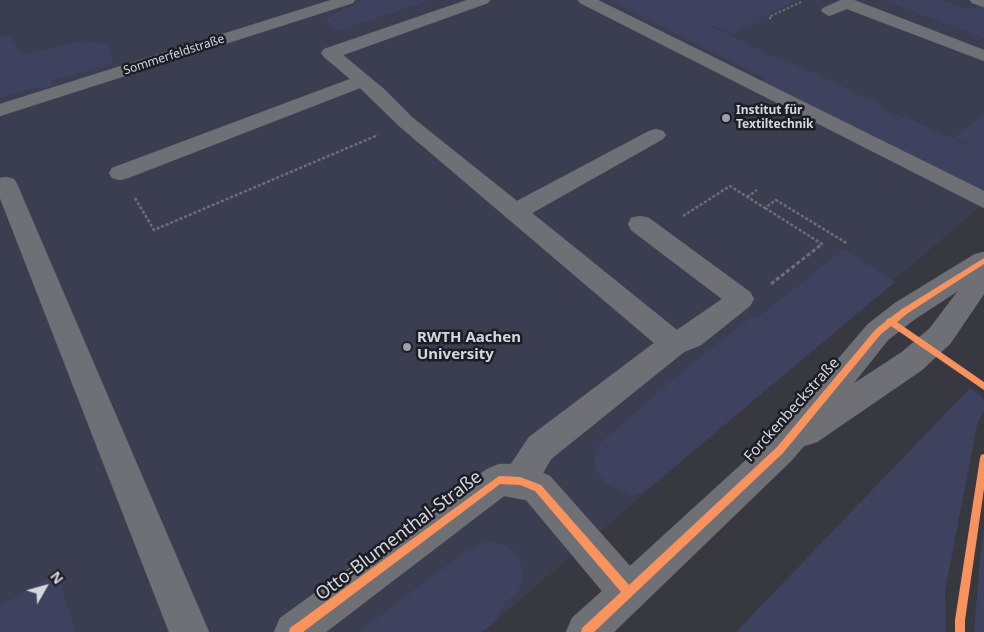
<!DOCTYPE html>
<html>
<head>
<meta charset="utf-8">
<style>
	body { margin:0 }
	#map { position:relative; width:984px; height:632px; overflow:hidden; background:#383840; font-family:"Noto Sans",sans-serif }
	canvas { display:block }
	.north { position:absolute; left:20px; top:562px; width:50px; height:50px; -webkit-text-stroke:4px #1d1d24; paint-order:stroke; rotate:52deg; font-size:14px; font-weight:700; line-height:20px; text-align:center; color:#d5d6df }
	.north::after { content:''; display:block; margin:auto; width:18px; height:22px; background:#d5d6df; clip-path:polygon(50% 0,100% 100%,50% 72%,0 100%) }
</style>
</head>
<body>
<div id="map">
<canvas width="984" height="632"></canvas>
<div class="north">N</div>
</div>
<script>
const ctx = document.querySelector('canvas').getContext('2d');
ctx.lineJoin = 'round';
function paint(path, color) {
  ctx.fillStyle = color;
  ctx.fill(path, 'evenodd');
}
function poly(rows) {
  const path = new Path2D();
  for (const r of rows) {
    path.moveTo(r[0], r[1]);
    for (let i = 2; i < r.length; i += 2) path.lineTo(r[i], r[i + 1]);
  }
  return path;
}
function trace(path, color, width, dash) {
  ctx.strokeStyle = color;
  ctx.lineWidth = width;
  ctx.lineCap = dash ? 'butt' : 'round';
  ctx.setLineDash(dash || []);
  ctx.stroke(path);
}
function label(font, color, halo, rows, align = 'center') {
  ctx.font = font + ' "Noto Sans",sans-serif';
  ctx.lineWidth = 5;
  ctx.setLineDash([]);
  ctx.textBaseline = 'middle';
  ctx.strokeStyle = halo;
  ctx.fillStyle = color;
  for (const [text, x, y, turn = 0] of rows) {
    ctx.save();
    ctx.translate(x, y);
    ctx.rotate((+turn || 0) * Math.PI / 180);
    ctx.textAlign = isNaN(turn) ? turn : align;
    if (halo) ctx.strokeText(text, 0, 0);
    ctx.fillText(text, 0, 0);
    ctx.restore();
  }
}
paint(poly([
	[0,0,984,0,984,203,483,632,0,632]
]), '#3b3d50');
paint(poly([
	[363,0,431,0,339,31,325,19],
	[608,0,797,0,759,19,751,15,761,21,734,34,707,24,781,61,784,59,883,106,881,108,903,118,905,117,984,152,984,194,760,82,765,78],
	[883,0,941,0,970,10,979,5,984,6,984,12,981,14,984,15,984,38],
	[11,36,22,55,83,41,108,44,113,63,51,81,53,86,40,90,38,87,0,98,0,37],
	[984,114,984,152,954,137],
	[844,249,895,282,645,491,632,496,605,483,595,468,595,456,599,445,685,369,753,316,756,319],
	[970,388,981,396,984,401,984,410,977,425,945,591,946,632,736,632],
	[984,528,984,632,974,632,980,558],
	[491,542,509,547,519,555,523,578,518,592,504,604,496,620,482,632,359,632,461,555,479,544],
	[57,572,75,632,0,632,0,606]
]), '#3f425e');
const minor = poly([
	[331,0,355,0,353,3,0,116,0,104,331,0],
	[467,0,490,0,488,3,343,55,384,89,413,118,517,201,649,131,656,129,663,131,666,135,663,139,532,213,677,330,722,299,631,230,628,224,631,218,640,216,649,218,750,292,754,299,750,306,701,345,684,352,551,459,543,473,550,476,630,566,769,439,868,324,895,303,975,254,984,252,984,294,950,344,939,354,922,370,817,442,804,446,791,461,614,632,566,632,572,618,602,591,526,500,504,496,326,632,274,632,280,618,487,469,499,464,511,464,529,437,654,343,399,126,360,88,128,178,120,180,112,178,109,173,112,168,350,79,324,57,321,53,324,49,467,0],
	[958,291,930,328,902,352,853,384,888,340,915,319,958,291],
	[578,0,598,0,984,191,984,208,580,3,578,0],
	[841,0,854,0,984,50,984,61,847,9,829,16,821,11,823,8,841,0],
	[970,0,984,0,984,7,972,3,970,0],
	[6,177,14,179,17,184,209,632,169,632,0,198,0,178,6,177]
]);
trace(minor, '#54545b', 1);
trace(poly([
	[771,19,769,17,803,1]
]), '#6e6e74', 2, [2.5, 2]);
trace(poly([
	[747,197,757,190],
	[135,198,154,230,378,135],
	[765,208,822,244,820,245],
	[683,216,730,186,765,208,776,200,848,244]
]), '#6e6e74', 2.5, [3, 2]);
trace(poly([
	[771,284,822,244]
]), '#6e6e74', 3, [4, 2.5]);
paint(minor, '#6f7076');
paint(poly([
	[984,258,984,264,908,313,897,322,984,382,984,390,891,326,881,334,783,453,594,632,581,632,582,628,621,592,535,491,520,485,500,484,303,632,289,632,290,628,499,476,520,477,541,485,629,585,777,447,875,330,886,321,887,319,890,318,902,309,984,258],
	[984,454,984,489,965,620,965,632,955,632,955,620,980,458,981,455,984,454]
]), '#f8935d');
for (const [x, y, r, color] of [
	[726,118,5,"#9e9fa7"],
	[407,347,5,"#9e9fa7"]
]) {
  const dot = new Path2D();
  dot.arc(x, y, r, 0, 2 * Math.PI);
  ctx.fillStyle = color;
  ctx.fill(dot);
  trace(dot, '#1d1d24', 2);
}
label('12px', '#d5d6df', '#1d1d24', [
	["Sommerfeldstraße",174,55,-18]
]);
label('bold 12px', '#d5d6df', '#1d1d24', [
	["Institut für",736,111],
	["Textiltechnik",736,125]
], 'left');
label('bold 15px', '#d5d6df', '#1d1d24', [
	["RWTH Aachen",417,338],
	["University",417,355]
], 'left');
label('15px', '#d5d6df', '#1d1d24', [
	["Forckenbeckstraße",792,410,-48]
]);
label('18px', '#d5d6df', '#1d1d24', [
	["Otto-Blumenthal-Straße",399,536,-37]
]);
</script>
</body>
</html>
